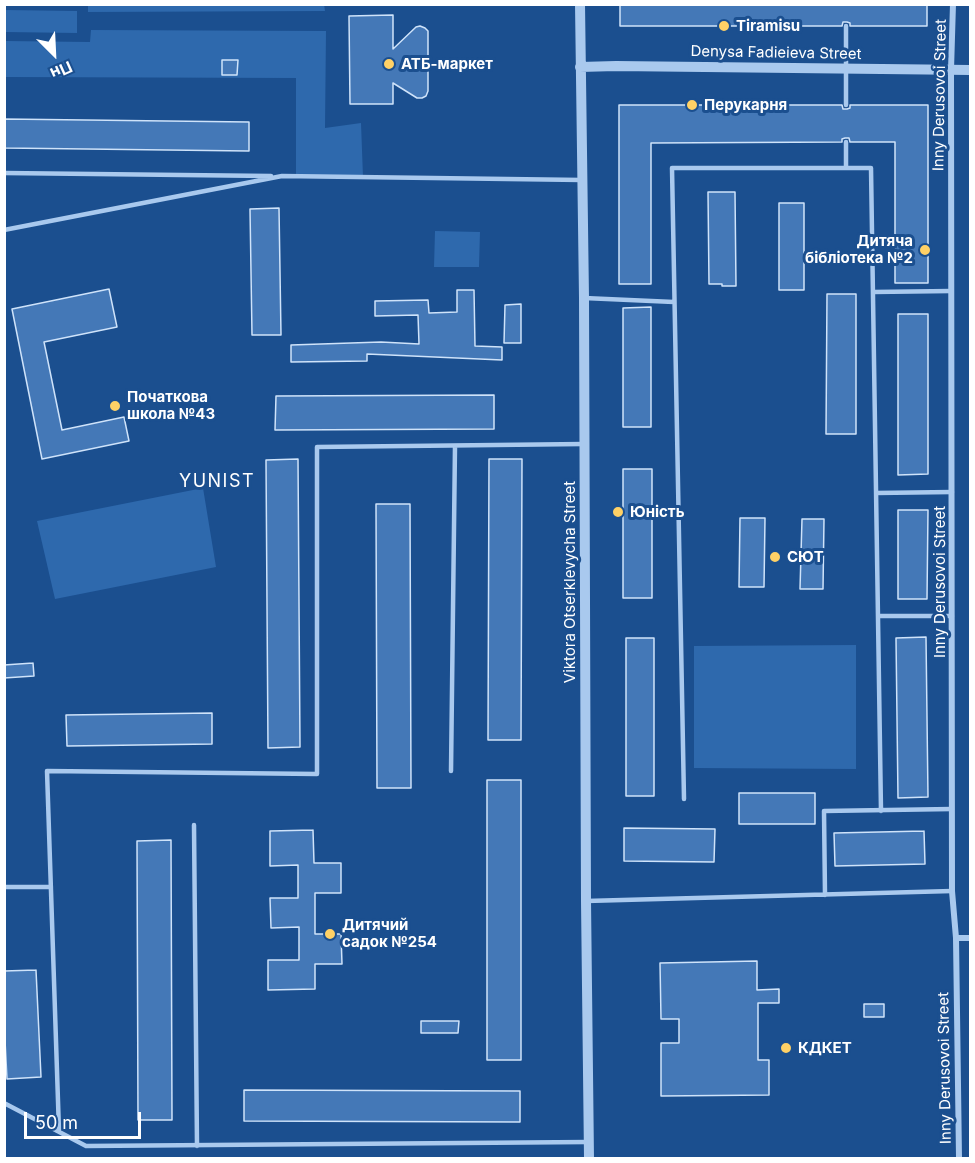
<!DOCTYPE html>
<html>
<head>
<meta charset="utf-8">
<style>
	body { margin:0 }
	#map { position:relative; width:975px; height:1163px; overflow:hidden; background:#1b4f8f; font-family:Inter,sans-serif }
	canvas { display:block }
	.frame { position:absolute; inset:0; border:6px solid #fff; pointer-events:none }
	.north { position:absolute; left:24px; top:24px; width:60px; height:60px; -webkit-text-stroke:4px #1b4f8f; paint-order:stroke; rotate:156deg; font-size:16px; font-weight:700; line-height:24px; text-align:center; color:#fff }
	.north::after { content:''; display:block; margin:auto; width:21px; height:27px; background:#fff; clip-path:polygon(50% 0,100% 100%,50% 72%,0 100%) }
	.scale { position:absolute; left:24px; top:1112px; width:117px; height:27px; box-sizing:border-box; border:3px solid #fff; border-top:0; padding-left:8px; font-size:18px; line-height:21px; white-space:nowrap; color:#fff; -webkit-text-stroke:4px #1b4f8f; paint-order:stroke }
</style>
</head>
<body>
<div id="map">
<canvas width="975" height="1163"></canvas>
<div class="frame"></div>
<div class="north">Пн</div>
<div class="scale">50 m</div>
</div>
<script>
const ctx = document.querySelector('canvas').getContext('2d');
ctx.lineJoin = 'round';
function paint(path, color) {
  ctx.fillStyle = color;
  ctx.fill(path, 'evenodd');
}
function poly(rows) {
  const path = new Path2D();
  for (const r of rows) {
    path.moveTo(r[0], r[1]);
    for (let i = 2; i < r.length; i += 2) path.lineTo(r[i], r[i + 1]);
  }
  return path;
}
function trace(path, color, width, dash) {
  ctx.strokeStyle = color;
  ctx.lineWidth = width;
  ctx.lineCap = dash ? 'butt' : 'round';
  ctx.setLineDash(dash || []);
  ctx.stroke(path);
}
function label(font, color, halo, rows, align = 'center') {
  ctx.font = font + ' Inter,sans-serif';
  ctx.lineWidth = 6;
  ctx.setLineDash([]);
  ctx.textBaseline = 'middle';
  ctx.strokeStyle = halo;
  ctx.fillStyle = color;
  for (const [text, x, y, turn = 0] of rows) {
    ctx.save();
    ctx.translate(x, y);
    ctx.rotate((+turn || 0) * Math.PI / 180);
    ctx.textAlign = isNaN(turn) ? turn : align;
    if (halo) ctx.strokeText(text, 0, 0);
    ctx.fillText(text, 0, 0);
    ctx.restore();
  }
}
paint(poly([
	[324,4,325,11,88,12,88,4],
	[5,10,77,11,77,33,5,32],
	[91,30,326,31,325,128,361,123,363,177,296,176,296,78,5,77,5,41,90,42],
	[435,231,480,232,479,267,434,267],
	[203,488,216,567,55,599,37,521],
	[856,645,856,769,694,768,694,646]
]), '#2e69ad');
const building = poly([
	[620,4,927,4,927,26,850,26,850,23,847,22,843,22,842,26,620,26,620,4],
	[393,15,393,49,416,27,420,26,425,28,428,31,428,91,426,96,422,98,417,98,393,83,393,104,350,104,349,16,393,15],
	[222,60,238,60,237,75,222,75,222,60],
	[619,105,842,105,843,109,847,109,850,108,850,105,928,105,928,283,895,283,895,142,850,142,849,138,845,138,842,139,842,142,651,143,651,284,619,284,619,105],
	[4,119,249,122,249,151,4,148,4,119],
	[708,192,735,192,736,286,722,286,722,284,709,284,708,192],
	[779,203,804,203,804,290,779,290,779,203],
	[279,208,281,335,252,335,250,209,279,208],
	[109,289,117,327,44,342,62,430,124,417,129,441,42,459,12,309,109,289],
	[457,290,474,290,475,346,502,347,502,360,367,354,367,361,291,362,291,345,381,342,419,344,418,315,375,316,375,301,428,300,429,313,457,312,457,290],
	[827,294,856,294,856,434,826,434,827,294],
	[521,304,521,343,504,343,505,305,521,304],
	[651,307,651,427,623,427,623,308,651,307],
	[898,314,928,314,928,474,898,475,898,314],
	[494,395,494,429,275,430,276,396,494,395],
	[298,459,300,747,268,748,266,460,298,459],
	[489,459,522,459,521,740,488,740,489,459],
	[623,469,652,469,652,598,623,598,623,469],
	[376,504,410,504,411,788,377,788,376,504],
	[898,510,928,510,927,599,898,599,898,510],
	[740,518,765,518,764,587,739,587,740,518],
	[802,519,824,519,823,589,800,589,802,519],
	[926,637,928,797,898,798,896,638,926,637],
	[626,638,654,638,654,796,626,796,626,638],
	[33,663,34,676,4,678,4,665,33,663],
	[212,713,212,744,67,746,66,715,212,713],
	[487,780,521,780,521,1060,487,1060,487,780],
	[739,793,815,793,815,824,739,824,739,793],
	[624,828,715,829,714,862,624,861,624,828],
	[313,830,314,863,341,863,341,893,315,893,315,934,341,934,342,964,315,964,315,989,268,990,268,960,299,960,299,927,271,928,270,898,298,898,298,865,270,866,270,831,313,830],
	[924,831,925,864,835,866,834,833,924,831],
	[171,840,172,1120,138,1120,137,841,171,840],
	[757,961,757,990,779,989,779,1003,758,1003,758,1060,769,1060,769,1095,661,1096,661,1043,679,1043,679,1019,661,1019,660,963,757,961],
	[36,970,41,1077,7,1079,4,1021,4,971,36,970],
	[864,1004,884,1004,884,1017,864,1017,864,1004],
	[421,1021,459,1021,458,1033,421,1033,421,1021],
	[244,1090,520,1091,520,1122,244,1121,244,1090]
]);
paint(building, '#4478b7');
trace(building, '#cfe3fa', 1.5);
trace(poly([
	[846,26,846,105],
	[846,168,871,168,881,811],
	[4,173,271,176],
	[4,230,282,176,582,180],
	[873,292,951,291],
	[584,298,674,302],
	[876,493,952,492],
	[878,616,952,616],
	[451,771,455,446],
	[684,799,672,168,846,168,846,142],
	[194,825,197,1146],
	[4,887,51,887],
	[825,895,824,811,952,809],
	[586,901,952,891],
	[4,1103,86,1146,588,1142],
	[59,1131,47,771,317,774,317,447,584,444]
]), '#a9c9ee', 4.5);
trace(poly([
	[953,4,951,70,952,891,956,938,959,1158],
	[956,938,970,938]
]), '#a9c9ee', 6);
trace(poly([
	[580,4,584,298,586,901,589,1158],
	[580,67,616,66,970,70]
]), '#a9c9ee', 10);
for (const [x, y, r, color] of [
	[724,26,6,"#ffd166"],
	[389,64,6,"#ffd166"],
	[692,105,6,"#ffd166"],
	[925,250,6,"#ffd166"],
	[115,406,6,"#ffd166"],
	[618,512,6,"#ffd166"],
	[775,557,6,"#ffd166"],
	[330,934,6,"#ffd166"],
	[786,1048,6,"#ffd166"]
]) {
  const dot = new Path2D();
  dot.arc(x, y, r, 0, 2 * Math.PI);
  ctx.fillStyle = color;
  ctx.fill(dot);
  trace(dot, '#1b4f8f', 2);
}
label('bold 15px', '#fff', '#1b4f8f', [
	["Tiramisu",736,26],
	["АТБ-маркет",401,64],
	["Перукарня",704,105],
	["Дитяча",913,241,"right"],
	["бібліотека №2",913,258,"right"],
	["Початкова",127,397],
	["школа №43",127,414],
	["Юність",630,512],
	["СЮТ",787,557],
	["Дитячий",342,925],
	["садок №254",342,942],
	["КДКЕТ",798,1048]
], 'left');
label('15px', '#fff', '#1b4f8f', [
	["Denysa Fadieieva Street",776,53,1],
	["Inny Derusovoi Street",940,95,-89],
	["Viktora Otserklevycha Street",570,582,-90],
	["Inny Derusovoi Street",940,582,-90],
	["Inny Derusovoi Street",945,1068,-91]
]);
ctx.letterSpacing = '1.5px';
label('18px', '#fff', '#1b4f8f', [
	["YUNIST",217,482]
]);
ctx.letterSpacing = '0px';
</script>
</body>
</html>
